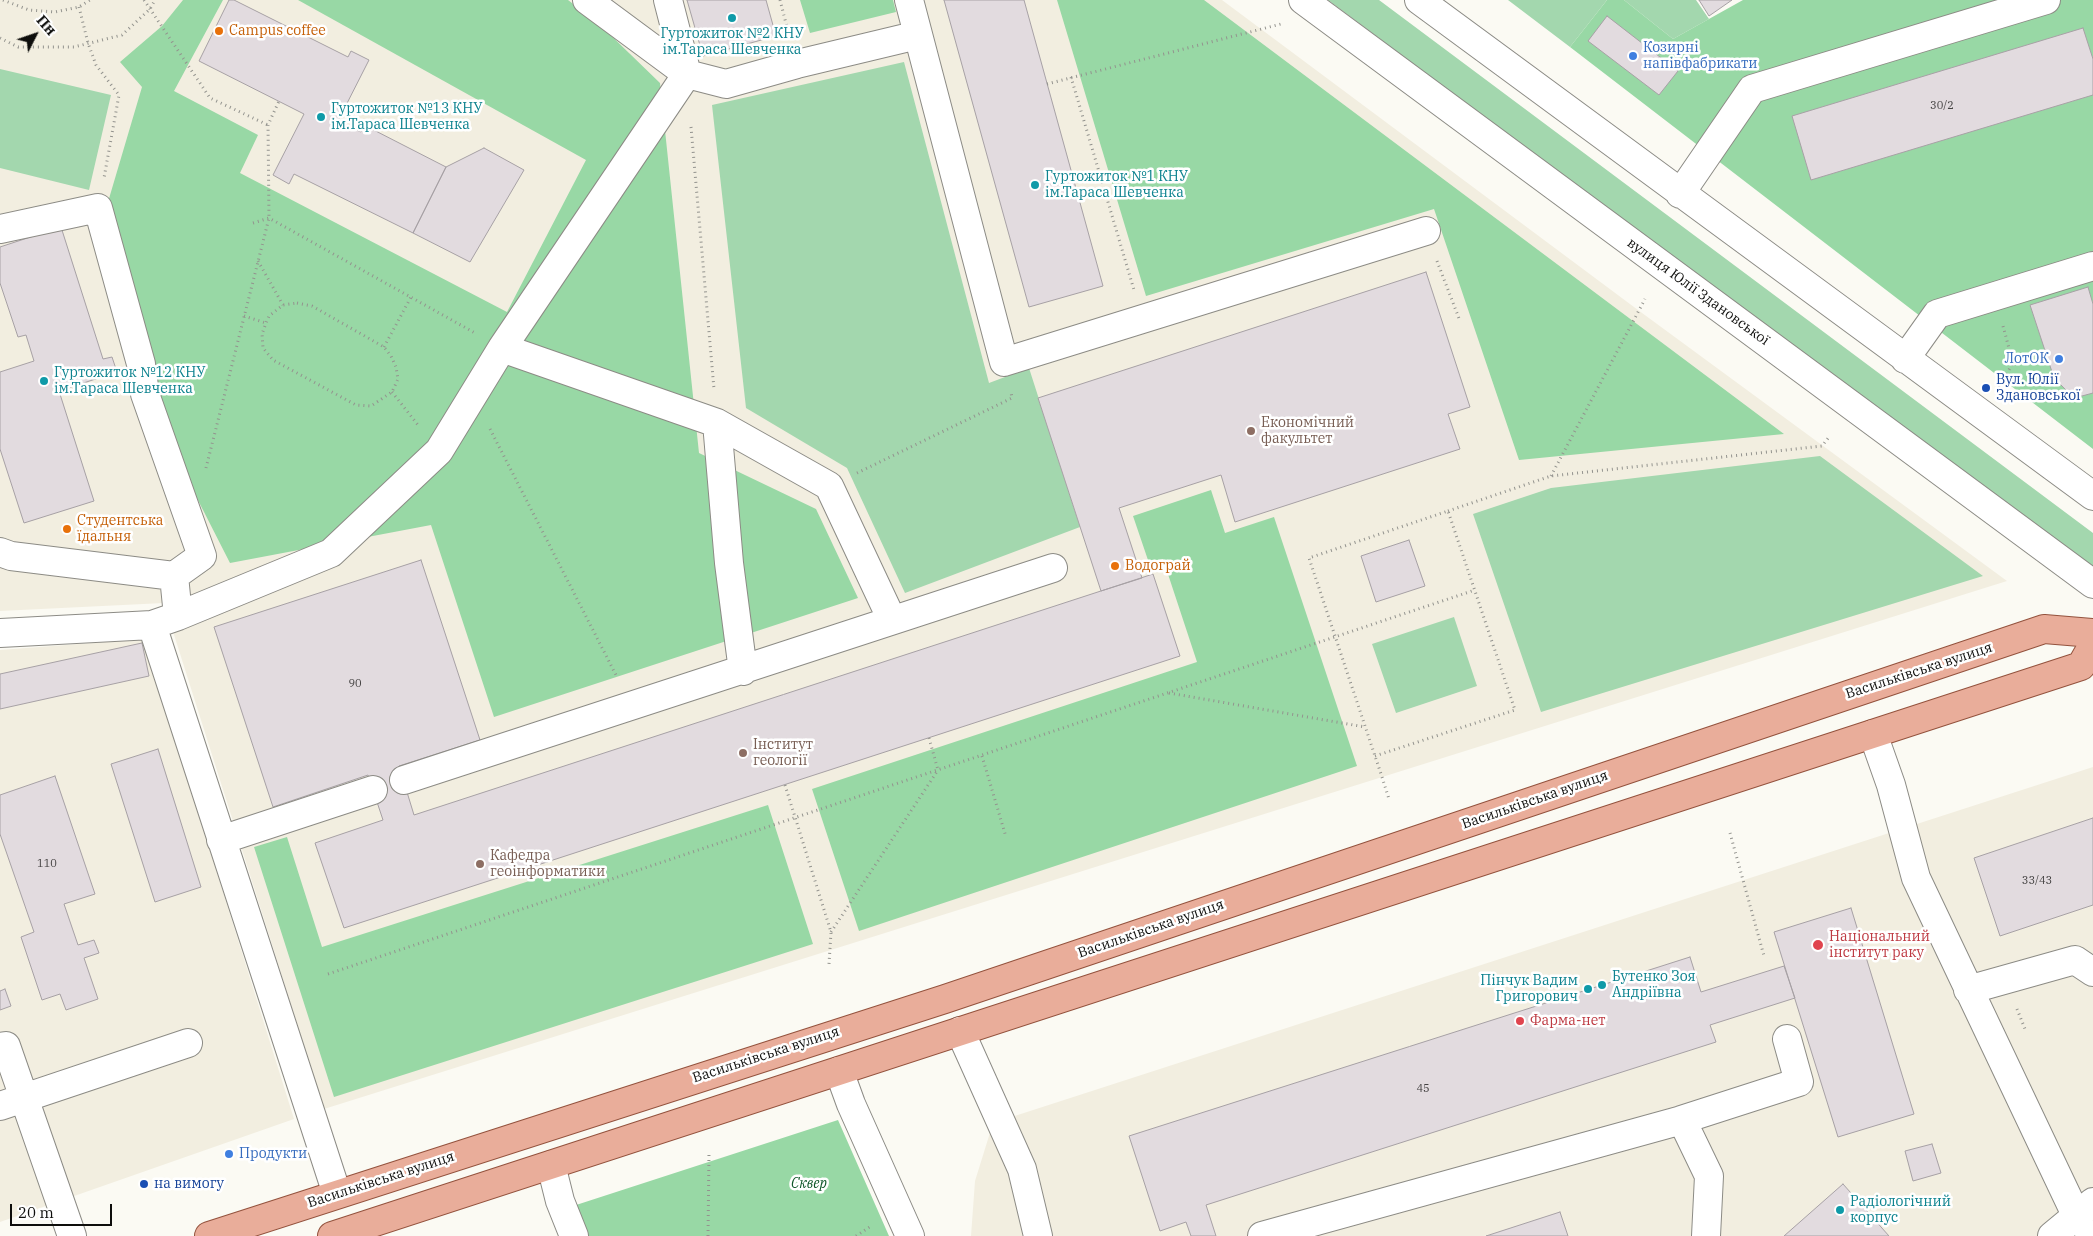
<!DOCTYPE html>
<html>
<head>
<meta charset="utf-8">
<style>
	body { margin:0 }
	#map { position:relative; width:2093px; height:1236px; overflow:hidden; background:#fbfaf3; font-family:"IBM Plex Serif",serif }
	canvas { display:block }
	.north { position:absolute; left:10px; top:10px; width:50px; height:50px; -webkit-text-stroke:4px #fff; paint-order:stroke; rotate:49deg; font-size:14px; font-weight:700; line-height:20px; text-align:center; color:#0e0e0c }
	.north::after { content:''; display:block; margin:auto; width:18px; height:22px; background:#0e0e0c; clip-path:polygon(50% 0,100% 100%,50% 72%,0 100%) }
	.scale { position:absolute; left:10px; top:1204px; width:102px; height:22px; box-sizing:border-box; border:2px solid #0e0e0c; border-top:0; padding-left:6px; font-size:15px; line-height:18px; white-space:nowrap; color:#0e0e0c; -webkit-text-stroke:4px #fff; paint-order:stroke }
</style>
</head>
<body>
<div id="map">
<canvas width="2093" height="1236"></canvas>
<div class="north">Пн</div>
<div class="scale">20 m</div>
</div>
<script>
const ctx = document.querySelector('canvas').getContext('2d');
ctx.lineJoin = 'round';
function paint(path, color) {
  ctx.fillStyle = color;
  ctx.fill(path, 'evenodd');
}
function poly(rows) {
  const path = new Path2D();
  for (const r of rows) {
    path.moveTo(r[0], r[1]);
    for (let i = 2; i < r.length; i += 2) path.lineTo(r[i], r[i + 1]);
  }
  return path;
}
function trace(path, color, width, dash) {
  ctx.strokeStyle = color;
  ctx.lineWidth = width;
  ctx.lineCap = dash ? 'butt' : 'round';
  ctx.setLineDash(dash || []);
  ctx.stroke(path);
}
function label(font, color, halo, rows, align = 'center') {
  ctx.font = font + ' "IBM Plex Serif",serif';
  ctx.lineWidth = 5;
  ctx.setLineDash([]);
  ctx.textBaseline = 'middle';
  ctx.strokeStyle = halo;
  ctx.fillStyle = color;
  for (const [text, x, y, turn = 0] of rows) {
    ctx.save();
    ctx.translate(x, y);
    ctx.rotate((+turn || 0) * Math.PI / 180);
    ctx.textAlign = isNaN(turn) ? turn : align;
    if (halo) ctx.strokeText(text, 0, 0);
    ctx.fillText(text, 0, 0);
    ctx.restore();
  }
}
paint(poly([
	[0,0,1222,0,1638,310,2007,581,324,1109,164,603,0,611],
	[144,639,294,1119,0,1222,0,650],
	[2093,767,2093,1236,971,1236,975,1181,993,1123]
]), '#f2eee0');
paint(poly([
	[1328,0,1379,0,2093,533,2093,573],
	[1508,0,1607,0,1570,47],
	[1624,0,1696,0,1709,19,1673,39],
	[904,62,989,383,1029,368,1080,527,905,593,847,468,746,408,712,105],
	[0,69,111,95,89,190,0,168],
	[1820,456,1983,576,1541,712,1473,514,1551,488],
	[1454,617,1477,686,1396,713,1372,644]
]), '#a3d7ae');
paint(poly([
	[183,0,223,0,174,91,258,135,240,173,507,312,586,160,298,0,568,0,598,23,660,83,699,453,816,509,858,598,494,717,431,525,230,563,175,455,108,202,142,87,120,62,162,26],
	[800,0,893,0,896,12,810,33],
	[1057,0,1204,0,1784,434,1519,460,1434,209,1146,296],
	[1607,0,1624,0,1673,39,1743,0,2093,0,2093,449,1570,47],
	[1211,490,1225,533,1274,517,1357,766,859,931,812,789,1197,662,1163,559,1149,563,1133,516],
	[768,805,813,944,334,1097,254,847,287,837,322,947],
	[838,1120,889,1236,585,1236,573,1206]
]), '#98d8a5');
const building = poly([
	[229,0,234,0,348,57,351,51,369,60,338,121,361,132,364,125,446,167,413,233,294,174,289,184,273,175,304,114,199,61,229,0],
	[687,0,766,0,776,36,703,56,687,0],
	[944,0,1024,0,1103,286,1029,307,944,0],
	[1699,0,1732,0,1709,16,1699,0],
	[1607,16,1678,71,1659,95,1588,41,1607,16],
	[2083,28,2093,59,2093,95,1811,180,1792,116,2083,28],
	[484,148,524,170,470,262,413,233,446,167,484,148],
	[61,227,103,359,112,357,117,372,59,391,94,501,24,523,0,449,0,372,34,361,26,335,18,337,0,283,0,247,61,227],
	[1426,272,1470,407,1448,414,1460,449,1235,522,1221,475,1119,508,1142,578,1101,591,1038,398,1426,272],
	[2088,287,2093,304,2093,393,2082,396,2067,391,2054,378,2030,305,2088,287],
	[1409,540,1425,586,1376,602,1361,556,1409,540],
	[421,560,480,740,399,766,414,815,1153,574,1180,656,344,928,315,843,383,820,368,775,273,807,214,627,421,560],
	[142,643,149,676,0,709,0,674,142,643],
	[158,749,201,887,155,902,111,764,158,749],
	[55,776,95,894,64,904,78,945,94,940,99,953,84,958,98,999,66,1010,60,994,42,1000,21,937,34,932,0,834,0,795,55,776],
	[2093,818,2093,905,2000,936,1974,858,2093,818],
	[1851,908,1914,1114,1838,1137,1774,932,1851,908],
	[1690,957,1701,992,1784,966,1795,998,1710,1025,1716,1042,1206,1205,1216,1236,1191,1236,1186,1222,1160,1231,1129,1136,1690,957],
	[5,989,11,1006,0,1010,0,991,5,989],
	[1932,1144,1941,1173,1913,1181,1905,1151,1932,1144],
	[1843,1184,1889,1236,1784,1236,1843,1184],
	[1560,1212,1568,1236,1486,1236,1560,1212]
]);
paint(building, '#e2dbdf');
trace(building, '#a7a1a5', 1);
const minor = poly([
	[587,0,687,74,726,84,797,64,918,35],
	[909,0,1004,362,1426,231],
	[1303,0,2093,584],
	[1419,0,2093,496],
	[1680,194,1752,89,2046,0],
	[0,229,98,208,141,364,145,394,202,556,174,576,178,616,152,625,0,633],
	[502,348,717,423,829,486,892,620],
	[1905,359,1937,314,2093,266],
	[717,423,729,563,743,671],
	[0,552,11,556,174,576],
	[178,616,331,553,439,451,502,348,687,74,668,0],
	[152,625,337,1194],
	[1873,734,1891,785,1916,878,2076,1215,2093,1235],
	[404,780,1053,568],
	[221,840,373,790],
	[1968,990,2075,960,2093,972],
	[960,1031,1022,1169,1038,1236],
	[0,1047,6,1046,72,1236],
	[839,1071,851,1104,910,1236],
	[0,1106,188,1043],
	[1681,1120,1799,1082,1787,1039],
	[551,1165,560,1201,574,1236],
	[1262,1236,1682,1120,1709,1176,1706,1236],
	[2052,1236,2093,1202]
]);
const major = poly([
	[209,1236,945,999,2044,629,2093,633],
	[332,1236,2081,666,2093,645]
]);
trace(minor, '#8c8b85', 30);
trace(major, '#93523d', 30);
trace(poly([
	[3,0,29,10,55,12,79,7,90,0],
	[144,0,210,98,268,125],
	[780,0,789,35],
	[79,7,88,43,96,65,119,95,104,178],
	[0,38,18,47,74,47,122,35,150,9,155,0],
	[1071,77,1134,290],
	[1047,84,1281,24],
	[691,127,714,389],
	[253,223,269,218,475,333],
	[258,261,283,305],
	[1437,261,1460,321],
	[297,303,312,306,384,347,391,356,396,367,398,379,392,392,371,406,356,405,273,360,263,348,262,334,266,323,269,316,283,305,297,303],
	[244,316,266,323],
	[384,347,411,297],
	[1999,387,2013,363,2003,326],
	[392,392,418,425],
	[490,429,617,677],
	[206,468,269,218,268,125,279,101],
	[857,473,1012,398,1011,392],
	[1551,476,1645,299],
	[1448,511,1551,476,1822,446,1829,437],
	[1169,693,1365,727],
	[929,738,938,770],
	[982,756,1006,837],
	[1375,756,1515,710,1448,511,1309,558,1382,777,1389,799],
	[785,785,831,932,829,964],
	[1730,833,1764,956],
	[831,932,938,770],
	[328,974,1475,590],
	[2017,1009,2025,1029],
	[708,1236,709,1152],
	[856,1236,871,1226]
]), '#93938e', 3, [1, 4]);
trace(minor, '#fff', 28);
trace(major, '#e9ad9a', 28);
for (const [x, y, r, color] of [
	[732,18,5,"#0f9aa8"],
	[219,31,5,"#e8710a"],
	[1633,56,5,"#3f7fe0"],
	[321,117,5,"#0f9aa8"],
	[1035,185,5,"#0f9aa8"],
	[2059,359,5,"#3f7fe0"],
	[44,381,5,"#0f9aa8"],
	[1986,388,5,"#1a4fb4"],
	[1251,431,5,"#8d6e63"],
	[67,529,5,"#e8710a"],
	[1115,566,5,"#e8710a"],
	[743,753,5,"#8d6e63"],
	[480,864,5,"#8d6e63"],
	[1818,945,6,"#e0444e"],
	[1602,985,5,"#0f9aa8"],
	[1588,989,5,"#0f9aa8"],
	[1520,1021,5,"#e0444e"],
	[229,1154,5,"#3f7fe0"],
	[144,1184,5,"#1a4fb4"],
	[1840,1210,5,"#0f9aa8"]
]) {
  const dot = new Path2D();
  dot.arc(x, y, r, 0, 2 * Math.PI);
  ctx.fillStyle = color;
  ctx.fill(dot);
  trace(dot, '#fff', 2);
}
label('11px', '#434141', null, [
	["30/2",1942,106],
	["90",355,684],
	["110",47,864],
	["33/43",2037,881],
	["45",1423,1089]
]);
label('14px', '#c56008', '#fff', [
	["Campus coffee",229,31],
	["Студентська",77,521],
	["їдальня",77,537],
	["Водограй",1125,566]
], 'left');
label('14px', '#0d838f', '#fff', [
	["Гуртожиток №2 КНУ",732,34,"center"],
	["ім.Тараса Шевченка",732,50,"center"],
	["Гуртожиток №13 КНУ",331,109],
	["ім.Тараса Шевченка",331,125],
	["Гуртожиток №1 КНУ",1045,177],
	["ім.Тараса Шевченка",1045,193],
	["Гуртожиток №12 КНУ",54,373],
	["ім.Тараса Шевченка",54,389],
	["Бутенко Зоя",1612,977],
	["Андріївна",1612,993],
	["Пінчук Вадим",1578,981,"right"],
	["Григорович",1578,997,"right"],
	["Радіологічний",1850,1202],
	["корпус",1850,1218]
], 'left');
label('14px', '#366cbe', '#fff', [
	["Козирні",1643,48],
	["напівфабрикати",1643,64],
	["ЛотОК",2049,359,"right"],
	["Продукти",239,1154]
], 'left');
label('14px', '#0e0e0c', '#fff', [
	["вулиця Юлії Здановської",1698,292,36],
	["Васильківська вулиця",1919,671,-18],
	["Васильківська вулиця",1535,800,-19],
	["Васильківська вулиця",1151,929,-19],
	["Васильківська вулиця",766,1055,-18],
	["Васильківська вулиця",381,1180,-18]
]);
label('14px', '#164399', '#fff', [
	["Вул. Юлії",1996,380],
	["Здановської",1996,396],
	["на вимогу",154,1184]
], 'left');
label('14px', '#785e54', '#fff', [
	["Економічний",1261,423],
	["факультет",1261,439],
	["Інститут",753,745],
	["геології",753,761],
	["Кафедра",490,856],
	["геоінформатики",490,872]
], 'left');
label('14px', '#be3a42', '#fff', [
	["Національний",1829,937],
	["інститут раку",1829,953],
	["Фарма-нет",1530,1021]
], 'left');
label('italic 14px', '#0f5729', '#fff', [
	["Сквер",809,1184]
]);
</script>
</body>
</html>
